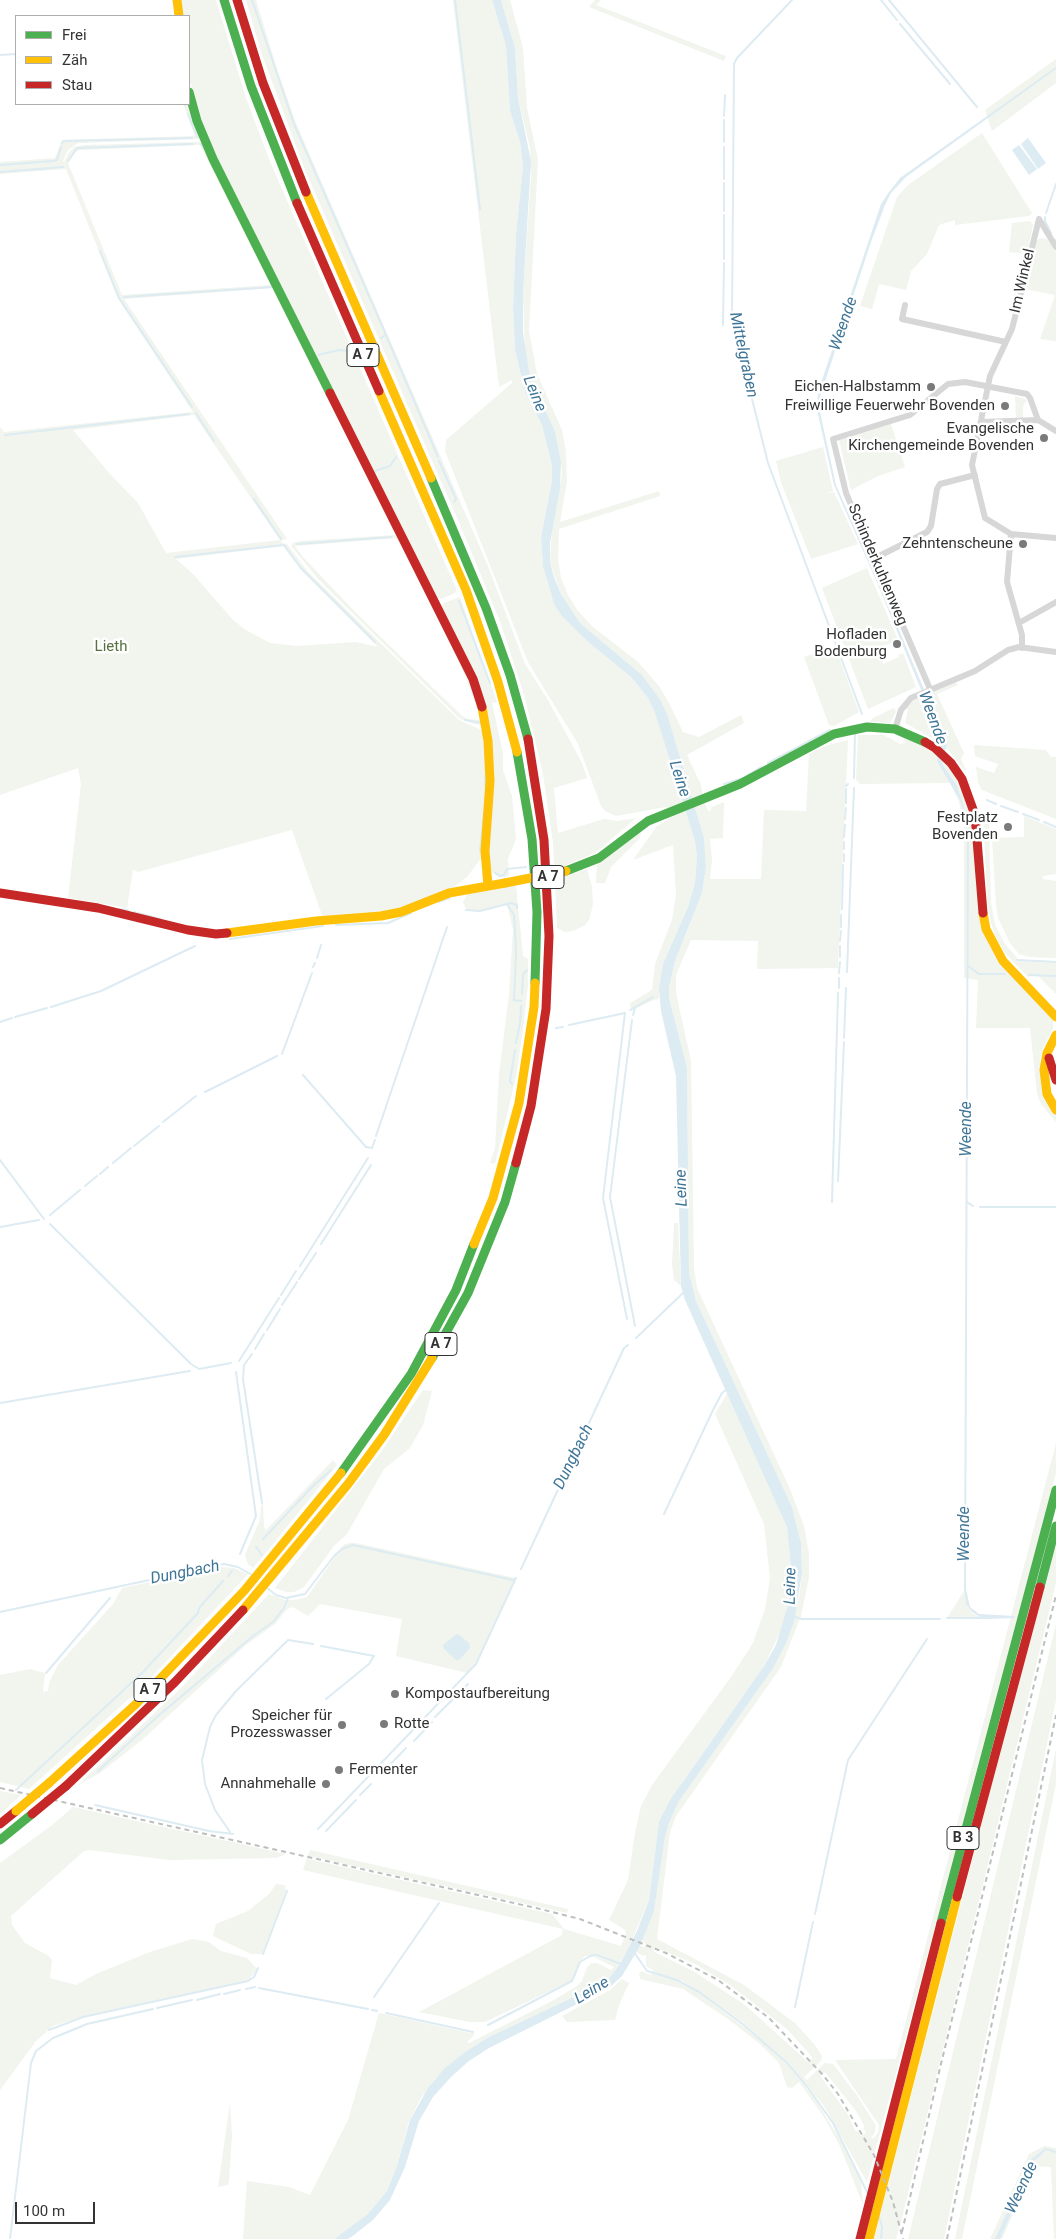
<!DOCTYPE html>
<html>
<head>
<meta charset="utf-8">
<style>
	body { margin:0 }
	#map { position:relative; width:1056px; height:2239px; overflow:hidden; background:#fff; font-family:Roboto,sans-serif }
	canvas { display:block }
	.legend { position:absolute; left:15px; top:15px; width:175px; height:90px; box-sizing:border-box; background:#fff; border:1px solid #adadad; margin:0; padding:6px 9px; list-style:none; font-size:15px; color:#333 }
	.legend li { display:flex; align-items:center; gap:10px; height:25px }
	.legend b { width:25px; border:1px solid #adadad }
	.scale { position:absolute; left:15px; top:2202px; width:80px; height:22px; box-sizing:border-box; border:2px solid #333; border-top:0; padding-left:6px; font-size:15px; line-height:18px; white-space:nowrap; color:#333; -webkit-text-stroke:4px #fff; paint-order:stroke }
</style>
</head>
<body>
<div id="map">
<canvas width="1056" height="2239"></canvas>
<ul class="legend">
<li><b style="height:6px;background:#4caf50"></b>Frei</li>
<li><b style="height:6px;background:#ffc107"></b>Zäh</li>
<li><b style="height:6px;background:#c62828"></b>Stau</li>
</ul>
<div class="scale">100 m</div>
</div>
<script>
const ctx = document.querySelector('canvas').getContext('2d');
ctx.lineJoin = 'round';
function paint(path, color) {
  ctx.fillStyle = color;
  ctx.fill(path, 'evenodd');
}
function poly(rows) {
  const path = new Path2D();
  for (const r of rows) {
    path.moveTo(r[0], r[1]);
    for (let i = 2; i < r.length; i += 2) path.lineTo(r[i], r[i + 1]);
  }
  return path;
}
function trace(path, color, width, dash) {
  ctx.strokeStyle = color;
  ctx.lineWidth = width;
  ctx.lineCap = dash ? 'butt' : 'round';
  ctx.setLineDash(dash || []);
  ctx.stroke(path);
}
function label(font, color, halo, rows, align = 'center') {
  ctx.font = font + ' Roboto,sans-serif';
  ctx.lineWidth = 5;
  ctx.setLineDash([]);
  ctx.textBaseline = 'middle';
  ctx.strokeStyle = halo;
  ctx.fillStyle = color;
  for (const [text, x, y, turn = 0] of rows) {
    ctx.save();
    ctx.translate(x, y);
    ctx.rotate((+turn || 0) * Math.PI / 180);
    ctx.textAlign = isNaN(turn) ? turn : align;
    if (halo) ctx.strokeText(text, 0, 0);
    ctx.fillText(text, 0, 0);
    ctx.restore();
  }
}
paint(poly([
	[180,0,216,0,246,98,269,159,454,584,457,590,455,593,441,599,437,598,203,132,189,78,189,16,181,16],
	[246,0,256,0,277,69,296,123,488,566,525,664,548,700,582,763,587,778,554,788,558,833,604,819,617,821,636,818,595,853,566,865,567,876,587,869,592,887,593,905,589,920,585,925,573,931,565,932,557,928,553,843,543,774,525,698,501,624,461,527,305,170,261,52],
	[453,0,492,0,506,46,510,111,520,142,523,167,516,234,513,308,515,350,525,392,542,425,552,464,552,481,541,537,543,567,547,582,554,604,587,641,631,677,648,698,655,713,695,841,697,856,695,881,688,907,663,964,659,999,651,1001,631,1011,630,1003,652,990,655,964,672,920,676,895,673,845,633,860,657,826,670,818,666,807,616,816,605,811,601,806,578,744,528,662,445,451,446,440,512,383,512,380,499,387],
	[501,0,510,0,523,48,527,108,538,160,529,331,537,374,562,430,566,452,567,482,560,522,659,491,660,496,559,529,558,559,561,578,568,595,578,611,593,627,638,662,659,686,669,703,683,732,699,737,741,715,744,723,687,755,701,785,704,802,709,812,712,807,724,802,723,838,710,839,712,860,710,879,761,879,764,810,806,811,809,754,825,746,848,740,838,968,757,969,758,941,691,940,676,975,676,993,691,1061,694,1268,697,1288,790,1489,804,1526,809,1553,809,1577,801,1616,781,1667,676,1816,670,1832,657,1939,744,1985,795,2023,815,2045,822,2056,821,2061,804,2077,807,2080,825,2063,833,2064,858,2097,876,2126,874,2134,871,2137,873,2139,878,2133,879,2125,835,2060,896,2059,1056,1443,1056,1473,867,2182,824,2106,788,2063,744,2023,683,1981,652,1972,653,1970,646,1966,646,1955,643,1956,636,1952,640,1946,644,1947,646,1944,642,1940,654,1911,665,1837,669,1823,679,1801,772,1670,799,1599,802,1573,801,1543,792,1507,696,1301,689,1273,687,1067,669,998,669,987,675,961,702,893,706,867,704,838,667,715,660,699,642,675,580,623,561,594,550,562,552,528,562,475,561,461,555,431,530,378,525,349,523,294,531,176,530,148,518,98,515,48],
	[655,1947,697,1965,730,1985,787,2029,813,2058,808,2062,744,2004,693,1971,656,1953,653,1950],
	[825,2072,856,2111,865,2127,863,2128,866,2133,861,2136,858,2131,856,2132,847,2113,820,2076],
	[595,0,601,0,596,5,726,56,724,61,589,7],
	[1056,59,1056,83,992,131,985,110],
	[183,104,189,104,200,138,198,139,78,143,68,150,63,161,64,162,69,152,74,147,85,145,201,142,395,529,393,530,273,288,124,299,287,539,281,540,282,543,287,544,308,572,459,720,484,731,487,757,482,857,467,877,454,887,392,911,323,918,292,830,138,872,133,870,127,908,68,898,81,784,78,768,0,795,0,427,4,432,193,412,118,299,66,169,0,174,0,162,55,158,62,140,195,136],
	[200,145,271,285,122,295,68,163,76,152,80,150],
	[194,415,280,540,166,553,138,503,110,474,73,430],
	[283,546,303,572,378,647,356,642,297,646,270,643,246,630,233,620,193,574,176,559],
	[982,133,1032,213,1029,216,955,225,955,220,939,225,927,254,911,271,906,290,879,284,872,309,860,306,897,197,908,185],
	[1030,221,1033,225,1027,254,1009,252,1012,223],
	[1041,238,1047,239,1056,252,1056,341,1040,339,1055,295,1025,289,1036,241],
	[1015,396,1027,400,1023,406,1023,419,1016,419],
	[891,424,905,467,876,477,851,490,839,440],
	[823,447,833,491,824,494,834,492,858,544,811,559,781,482,776,461],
	[396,535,468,672,483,725,475,724,460,719,319,580,291,546,293,543,300,541],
	[398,538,460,664,473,696,480,720,467,719,460,714,359,616,303,557,295,546],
	[867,568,898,640,877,649,883,664,899,657,898,655,903,653,916,687,868,709,822,588],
	[460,597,497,702,492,703,503,753,503,770,512,796,516,839,508,859,509,876,504,877,498,877,492,872,488,859,492,778,472,668,442,607,444,603],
	[835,647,859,712,834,726,829,725,804,657],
	[956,682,958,685,937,694,964,753,961,759,966,770,964,770,949,751,939,742,905,723,908,709,906,708,913,701],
	[894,708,896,712,890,723,869,722,873,718],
	[858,735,884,735,900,744,905,743,903,736,918,742,946,762,959,780,966,795,973,824,982,928,988,943,1002,965,1053,1020,1053,1029,1043,1047,1040,1061,1056,1114,1056,1122,1041,1104,1037,1093,1030,1028,976,1028,978,980,964,978,964,824,959,802,950,783,860,784,856,780],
	[974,745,1046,750,1051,757,1056,757,1056,819,982,790,978,783,976,767,994,773,998,764,975,756],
	[985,809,989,824,991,902,995,925,1005,944,1019,960,1015,961,1056,963,1056,994,1037,975,1029,974,1029,978,1005,953,996,937,991,923,987,900,984,834],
	[1024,816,1056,829,1056,874,1043,876,1043,879,1056,881,1056,958,1029,957,1019,954,1010,943,998,918,996,905,992,838,1024,837],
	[641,831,640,838,611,867,605,883,596,883,597,863],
	[516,885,523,956,528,959,528,985,523,1030,516,1077,495,1164,490,1163,495,1148,499,1075,509,994,513,930,507,904,477,911,467,911,463,902,468,893],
	[674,1223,678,1223,681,1286,674,1280,672,1264],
	[423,1390,432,1391,423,1425,410,1448,384,1469,347,1534,334,1546,304,1587,294,1592,286,1592,275,1588,381,1452],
	[728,1392,787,1527,791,1568,788,1605,783,1626,764,1666,683,1781,659,1822,649,1899,626,1955,621,1962,595,1955,585,1956,580,1961,571,1981,485,2022,470,2022,419,2012,562,1935,563,1929,303,1870,308,1855,310,1850,568,1909,567,1913,309,1856,308,1859,552,1914,564,1929,621,1946,626,1934,625,1930,609,1920,628,1880,635,1833,641,1806,652,1785,731,1677,753,1643,765,1609,770,1578,764,1524,715,1414],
	[333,1460,337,1465,264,1555,253,1568,248,1564,245,1556,246,1552,260,1520,261,1505,263,1504,264,1527,266,1530],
	[1056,1536,1056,1583,902,2218,896,2239,874,2239],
	[350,1543,356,1543,515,1578,476,1663,467,1673,396,1656,402,1619,320,1604,308,1616,293,1607,287,1609,275,1624,246,1645,143,1739,100,1773,78,1785,182,1687,269,1594,285,1600,295,1600,307,1597,343,1545],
	[220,1567,234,1568,248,1574,144,1685,29,1789,0,1782,0,1675,30,1669,45,1673,43,1692,48,1691,49,1683,58,1665,113,1604,122,1588],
	[964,1591,966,1604,972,1613,982,1618,947,1618],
	[1056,1624,1056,1700,944,2239,908,2239],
	[1056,1749,1056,1784,962,2239,955,2239],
	[0,1791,21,1795,0,1814],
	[73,1807,286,1854,276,1858,169,1860,90,1850,84,1851,11,1916,12,1925,25,1943,49,1956,52,1960,50,1978,76,1985,96,1974,150,1952,192,1939,209,1942,221,1951,247,1958,257,1969,249,1980,84,2016,53,2026,36,2041,0,2090,0,1863,51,1826],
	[276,1884,285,1885,286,1891,262,1954,251,1954,213,1936,216,1924,248,1911,269,1894],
	[592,1956,620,1963,610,1977,599,1985,489,2037,465,2052,435,2079,421,2098,409,2121,397,2166,387,2191,368,2214,334,2239,243,2239,247,2181,289,2187,310,2195,348,2120,379,2013,475,2034,467,2042,469,2043,554,2000,577,1986,582,1981,587,1967,591,1963,597,1963,611,1970,614,1967],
	[642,1971,649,1975,652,1974,675,1980,696,1991,764,2042,787,2065,815,2099,849,2154,861,2182,863,2205,839,2144,824,2117,799,2082,792,2088,787,2087,779,2063,760,2044,728,2019,683,1989,640,1979,639,1973],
	[622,1979,629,1983,619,2005,615,2020,567,2022,562,2016,610,1990],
	[230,2103,232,2135,229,2181,228,2185,218,2187],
	[1044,2146,1056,2148,1056,2239,1054,2239,1051,2167,1034,2166,1002,2239,990,2239,1029,2154]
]), '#f1f5ed');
paint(poly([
	[492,0,501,0,515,48,518,98,531,161,523,294,523,332,530,378,555,431,561,461,560,488,550,543,550,562,554,577,561,594,580,623,642,675,660,699,667,714,704,838,706,867,702,893,675,961,669,987,669,998,687,1067,689,1273,696,1301,792,1507,801,1543,802,1573,794,1622,786,1643,772,1670,679,1801,669,1823,665,1837,654,1911,640,1946,622,1976,609,1988,489,2048,469,2061,452,2076,433,2097,419,2121,405,2167,390,2200,373,2220,354,2235,348,2239,334,2239,368,2214,387,2191,397,2166,410,2120,428,2088,444,2069,465,2052,489,2037,599,1985,610,1977,622,1961,637,1931,649,1900,659,1822,670,1800,764,1666,776,1645,788,1605,791,1568,787,1527,685,1300,681,1286,676,1076,661,1011,659,989,663,964,688,907,695,882,697,856,695,841,655,713,648,698,631,677,587,641,562,616,554,604,543,567,541,537,552,481,552,465,542,425,525,392,515,350,513,308,516,234,523,167,520,142,510,111,506,46],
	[1056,67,1056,69,906,177,891,193,885,205,871,242,818,403,836,485,878,580,947,744,942,764,957,786,969,823,966,1589,970,1607,979,1614,1015,1616,1014,1618,988,1619,982,1618,972,1612,966,1604,964,1589,967,823,960,800,937,761,942,741,876,580,834,485,816,406,820,386,859,270,881,204,889,192,900,178],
	[1028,138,1046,163,1038,169,1021,144],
	[1019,145,1037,169,1029,175,1012,150],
	[458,1634,469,1643,470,1648,459,1660,456,1660,444,1649,443,1645,455,1635],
	[1041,2152,1041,2155,1034,2161,1000,2239,995,2239,1032,2158]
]), '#ddebf3');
trace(poly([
	[252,0,294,124,386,335,381,338],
	[455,0,480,209],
	[792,0,737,58,734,64,732,319,768,463,862,714],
	[881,0,897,20],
	[889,0,977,107],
	[900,24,950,84],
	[0,55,16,54],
	[184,104,185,105],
	[188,114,197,137],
	[724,116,725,95],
	[724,142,724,120],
	[62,143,64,141,192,138],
	[201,144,204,149],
	[68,161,77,148,193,144],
	[0,165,53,161,57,160,61,147],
	[0,172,63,167],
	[724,179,724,147],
	[724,183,724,211],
	[1046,213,1056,184],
	[1045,217,1045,221,1051,233],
	[1055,240,1056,241],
	[100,251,119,298,192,407],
	[724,259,724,215],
	[124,297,273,287],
	[723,325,724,263],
	[386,335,438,457],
	[318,355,339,350,350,351],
	[196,413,214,441],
	[5,435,189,414],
	[439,461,456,499,454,502],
	[375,471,390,466,396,457],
	[254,499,281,539],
	[297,544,391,537],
	[175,557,284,545,300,567,375,642],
	[459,601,490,683],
	[465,720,482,723,480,715],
	[768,763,830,730],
	[854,778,855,734],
	[724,784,743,778,761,767],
	[485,786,485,776],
	[846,786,848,784],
	[987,800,996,804],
	[846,803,846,789],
	[1001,806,1018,812],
	[1023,814,1039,820],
	[845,819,846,808],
	[1044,822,1056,827],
	[844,837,845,825],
	[844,849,844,842],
	[480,851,484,811],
	[844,861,844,854],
	[495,873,501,876,504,875,507,869,526,867],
	[438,902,450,898],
	[507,904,514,915,515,930,516,954,514,1000,521,1001],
	[120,909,128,910],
	[842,909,843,865],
	[466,910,480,911,511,903,517,905,517,908],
	[134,912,160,919],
	[336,925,388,923,411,913],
	[841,927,841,915],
	[230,939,323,926],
	[840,941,841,931],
	[840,957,840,946],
	[317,958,321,945],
	[1017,960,1056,962],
	[968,966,979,974,1005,974],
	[313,967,315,963],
	[847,972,854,788],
	[839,973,840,962],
	[1029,975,1056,976],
	[839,988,839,978],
	[522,994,523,974,527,970],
	[51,1007,101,991,195,946],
	[630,1010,653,997],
	[633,1015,635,1008],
	[15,1017,47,1008],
	[632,1020,610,1197,635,1326],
	[0,1022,12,1018],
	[569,1025,625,1013,603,1198,627,1319],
	[556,1028,563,1027],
	[844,1038,846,988],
	[516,1043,520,1023,521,1006],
	[282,1054,312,973],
	[303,1075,366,1147,372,1148,375,1140],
	[512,1084,510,1081,515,1050],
	[205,1092,277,1056],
	[163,1122,196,1096],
	[376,1136,447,927],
	[134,1146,159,1126],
	[0,1160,44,1219],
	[113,1163,131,1148],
	[100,1174,108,1167],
	[838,1181,844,1042],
	[85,1186,97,1176],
	[832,1202,838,993],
	[967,1202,973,1206],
	[980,1207,1056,1207],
	[50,1215,80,1190],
	[50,1224,191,1364,199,1369,231,1363],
	[0,1227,39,1220],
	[321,1244,371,1165],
	[300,1266,368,1158],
	[299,1279,316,1253],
	[281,1295,296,1271],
	[282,1305,297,1282],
	[267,1330,280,1309],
	[636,1338,683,1293],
	[255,1349,264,1334],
	[252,1354,244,1365,243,1379,262,1503],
	[239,1361,279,1298],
	[236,1372,256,1516,240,1554],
	[0,1403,190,1371],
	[664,1514,714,1408,722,1393,727,1389],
	[263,1539,313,1486,331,1470],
	[256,1547,262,1555],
	[521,1569,624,1348,628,1345],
	[228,1576,232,1571],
	[267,1588,276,1595,286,1598,305,1594,334,1556,342,1549,353,1545,513,1580,516,1578],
	[0,1612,224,1564,238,1567,252,1575],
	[795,1617,802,1619,940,1619],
	[947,1618,989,1618],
	[321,1646,374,1656,369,1664,326,1699],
	[46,1673,110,1598],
	[435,1717,468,1684],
	[414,1741,432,1722],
	[98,1771,158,1716,253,1636,273,1622,284,1608,288,1598],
	[380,1775,406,1748],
	[16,1790,143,1672,198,1613,199,1608,223,1581],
	[360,1795,371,1784],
	[95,1805,209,1831,233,1834],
	[318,1829,476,1664,515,1580],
	[326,1831,356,1800],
	[230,1832,215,1810,205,1784,202,1760,210,1727,216,1715,236,1691,288,1640,313,1644],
	[815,1914,848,1760,927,1639],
	[634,1952,647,1971,677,1980,699,1992,744,2025,787,2063,808,2088,833,2123,867,2192],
	[263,1954,287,1891],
	[259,1988,368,2009],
	[246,1989,255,1987],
	[224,1994,240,1990],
	[374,1997,439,1903],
	[197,2000,220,1994],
	[795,2007,813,1922],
	[157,2008,192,2000],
	[372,2010,377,2011],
	[386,2013,473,2032],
	[488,2025,572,1981,580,1962,590,1956,596,1955,622,1964],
	[49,2030,83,2017,248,1981,254,1977,258,1968],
	[1041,2153,1046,2149,1056,2152],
	[879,2217,882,2227,881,2239],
	[10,2239,31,2063,36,2051,53,2038,87,2024,153,2009]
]), '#ddebf3', 2);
trace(poly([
	[1039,219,1056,247],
	[905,305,902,319,1006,342],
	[981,422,1038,420],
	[1011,534,985,518,972,465,990,376,1012,329,1039,219],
	[1011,534,1007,582,1022,635,1022,648],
	[1011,534,1056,538],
	[875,558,927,532,931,526,937,489,940,484,975,475],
	[1019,623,1056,602],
	[930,689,846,493,833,439,910,415,948,384,965,382,1027,394,1030,398,1038,420,1056,431],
	[895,729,901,710,911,698,975,671,1008,650,1019,647,1056,652]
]), '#d7d7d7', 6);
trace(poly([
	[224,0,251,86,297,203],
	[189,92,197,121,213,159,330,393],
	[431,478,486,608,510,675,528,739],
	[517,752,532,839,537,912,535,983],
	[566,871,599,858,648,821,740,784,834,734,867,727,895,729,925,742],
	[432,1358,468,1293,505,1202,516,1163],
	[341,1473,411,1374,456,1290,474,1244],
	[1040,1587,1056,1526],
	[0,1840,32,1814],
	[941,1923,1056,1490]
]), '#4caf50', 9);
trace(poly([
	[177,0,179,16],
	[306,192,431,478],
	[379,391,466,590,498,682,517,752],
	[482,707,488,741,490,781,485,851,488,886],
	[983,913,986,929,1003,961,1056,1017],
	[227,933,316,921,381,916,401,912,449,893,505,883],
	[1056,1035,1047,1053,1044,1070,1047,1094,1056,1110],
	[474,1244,493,1198,519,1103,534,1007,535,983],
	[243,1610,348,1484,384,1435,432,1358],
	[49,1783,136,1704,244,1591,341,1473],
	[869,2239,957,1897]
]), '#ffc107', 9);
trace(poly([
	[237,0,263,83,306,192],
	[297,203,379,391],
	[330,393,473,679,482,707],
	[925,742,935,748,951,763,962,779,975,815,983,913],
	[0,893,98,908,188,930,216,934,227,933],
	[1049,1058,1056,1080],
	[516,1163,531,1106,546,1009,549,936,544,840,528,739],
	[66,1786,175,1682,243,1610],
	[0,1824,16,1811],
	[957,1897,1040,1587],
	[860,2239,941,1923]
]), '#c62828', 9);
trace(poly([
	[0,1788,536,1908,580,1919,666,1953,718,1980,769,2018,823,2075,838,2094,874,2155,893,2202,903,2239],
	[902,2232,940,2068,1056,1595],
	[947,2239,1056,1715]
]), '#bebebe', 2, [5, 4]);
trace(poly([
	[505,883,566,871],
	[16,1811,49,1783]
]), '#ffc107', 9);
trace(poly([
	[32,1814,66,1786]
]), '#c62828', 9);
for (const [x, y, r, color] of [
	[931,387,5,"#7a7a7a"],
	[1005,406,5,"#7a7a7a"],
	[1044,438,5,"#7a7a7a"],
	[1023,544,5,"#7a7a7a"],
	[897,644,5,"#7a7a7a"],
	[1008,827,5,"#7a7a7a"],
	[395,1694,5,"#7a7a7a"],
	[384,1724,5,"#7a7a7a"],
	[342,1725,5,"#7a7a7a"],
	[339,1770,5,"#7a7a7a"],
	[326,1784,5,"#7a7a7a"]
]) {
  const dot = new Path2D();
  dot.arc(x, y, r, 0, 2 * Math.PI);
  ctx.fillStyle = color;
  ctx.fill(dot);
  trace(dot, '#fff', 2);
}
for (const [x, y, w] of [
	[363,355,32],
	[548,877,32],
	[441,1344,32],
	[150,1690,32],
	[963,1838,32]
]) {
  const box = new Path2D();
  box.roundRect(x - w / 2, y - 11.5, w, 23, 4);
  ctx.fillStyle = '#fff';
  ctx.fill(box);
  trace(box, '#333', 1);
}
label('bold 14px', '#333', null, [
	["A 7",363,355],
	["A 7",548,877],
	["A 7",441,1344],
	["A 7",150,1690],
	["B 3",963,1838]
]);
label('15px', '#333', '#fff', [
	["Im Winkel",1023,281,-77],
	["Schinderkuhlenweg",877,565,67]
]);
label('15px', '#333', '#fff', [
	["Eichen-Halbstamm",921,387],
	["Freiwillige Feuerwehr Bovenden",995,406],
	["Evangelische",1034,429],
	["Kirchengemeinde Bovenden",1034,446],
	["Zehntenscheune",1013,544],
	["Hofladen",887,635],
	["Bodenburg",887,652],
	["Festplatz",998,818],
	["Bovenden",998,835],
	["Kompostaufbereitung",405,1694,"left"],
	["Speicher für",332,1716],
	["Prozesswasser",332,1733],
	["Rotte",394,1724,"left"],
	["Fermenter",349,1770,"left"],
	["Annahmehalle",316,1784]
], 'right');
label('15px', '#56703f', '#fff', [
	["Lieth",111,647]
]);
label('italic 16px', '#3f7597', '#fff', [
	["Weende",844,324,-71],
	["Mittelgraben",743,355,78],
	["Leine",534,394,68],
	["Weende",932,718,70],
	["Leine",679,779,72],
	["Weende",967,1129,-90],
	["Leine",682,1188,-92],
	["Dungbach",574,1457,-64],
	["Weende",965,1534,-90],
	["Dungbach",185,1573,-11],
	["Leine",791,1586,-89],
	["Leine",592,1991,-31],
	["Weende",1022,2188,-65]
]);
</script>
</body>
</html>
